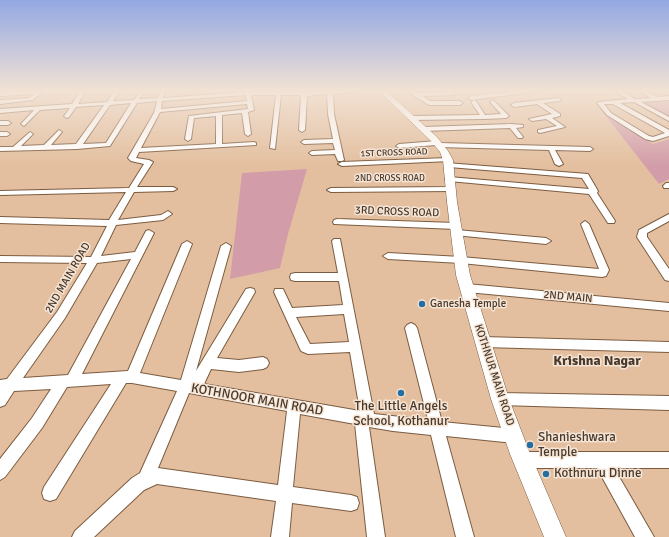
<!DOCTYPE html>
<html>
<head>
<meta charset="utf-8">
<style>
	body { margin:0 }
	canvas { display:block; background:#e3bf9f }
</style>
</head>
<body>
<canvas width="669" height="537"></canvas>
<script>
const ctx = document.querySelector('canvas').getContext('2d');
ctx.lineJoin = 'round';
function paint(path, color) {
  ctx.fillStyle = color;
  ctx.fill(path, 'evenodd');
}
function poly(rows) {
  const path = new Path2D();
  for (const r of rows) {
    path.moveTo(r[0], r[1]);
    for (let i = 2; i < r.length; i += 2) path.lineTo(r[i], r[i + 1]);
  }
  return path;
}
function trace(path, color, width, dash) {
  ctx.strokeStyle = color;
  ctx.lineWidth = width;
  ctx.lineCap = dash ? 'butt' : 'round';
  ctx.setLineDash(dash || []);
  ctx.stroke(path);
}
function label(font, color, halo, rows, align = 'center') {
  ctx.font = font + ' Signika,sans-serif';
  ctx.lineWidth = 3;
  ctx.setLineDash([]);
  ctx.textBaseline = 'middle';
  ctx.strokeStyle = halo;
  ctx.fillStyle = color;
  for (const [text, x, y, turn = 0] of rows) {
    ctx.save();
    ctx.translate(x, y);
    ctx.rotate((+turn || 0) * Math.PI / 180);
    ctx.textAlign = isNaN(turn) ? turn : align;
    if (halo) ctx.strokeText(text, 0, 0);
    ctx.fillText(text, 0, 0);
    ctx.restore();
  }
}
paint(poly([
	[669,99,669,117,638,101],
	[602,111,653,144,669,139,669,179,659,184],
	[307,169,288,234,280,268,230,279,242,173]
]), '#d29da9');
const minor = poly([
	[40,90,40,94,33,100,0,104,0,100,29,98,34,94,0,96,0,92,40,90],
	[81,90,86,90,78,104,107,102,115,90,120,90,113,101,134,100,141,90,144,92,139,99,158,98,160,90,165,91,163,98,246,92,245,90,308,92,372,90,333,94,334,114,344,160,342,161,338,161,335,154,312,155,309,153,312,151,335,150,333,143,304,144,301,142,304,140,333,139,328,114,327,94,307,96,305,130,302,132,299,130,301,95,281,95,275,149,270,148,276,95,251,95,254,110,248,112,251,134,248,136,245,134,242,113,222,115,222,144,254,142,256,143,256,145,139,152,136,158,149,160,153,162,137,187,173,187,177,189,173,191,134,192,118,220,161,215,168,211,172,214,163,220,116,225,101,256,135,252,146,231,149,230,154,233,82,374,128,371,182,244,187,241,192,244,140,373,181,380,221,246,226,243,231,246,196,371,246,289,250,288,254,289,255,292,217,358,239,360,263,357,267,359,269,363,267,367,263,369,239,372,211,369,204,384,360,411,350,352,308,354,301,351,274,292,275,289,283,289,292,308,343,305,339,281,295,281,291,280,290,277,291,274,295,273,338,273,332,241,334,239,340,239,374,414,428,420,405,328,407,325,411,323,415,325,417,328,442,422,514,429,519,431,521,436,519,441,514,443,446,436,474,537,456,537,431,435,393,431,369,427,385,537,367,537,355,424,300,414,293,487,351,495,357,497,359,503,357,509,351,511,292,503,289,537,271,537,276,501,157,484,144,490,94,537,72,537,75,531,132,478,140,473,177,391,132,383,126,383,56,499,50,501,44,499,42,493,44,487,111,384,67,387,42,428,5,477,0,480,0,459,32,418,51,389,14,391,5,405,0,407,0,380,7,379,57,312,87,263,0,262,0,256,91,257,107,226,0,223,0,217,109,220,126,192,0,195,0,191,129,188,144,164,131,161,128,158,154,113,157,101,137,103,110,146,77,149,0,151,0,147,13,147,30,132,33,134,21,146,44,145,59,130,62,132,51,145,76,144,104,105,76,107,69,117,67,118,64,116,70,108,40,110,24,126,21,124,34,110,0,113,0,109,72,104,81,90],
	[246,95,247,101,161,109,162,101,246,95],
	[131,103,106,143,83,144,110,105,131,103],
	[247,104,248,109,189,116,185,139,188,141,191,139,194,118,216,116,216,144,141,148,160,112,247,104],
	[131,259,68,375,23,378,65,318,97,263,131,259],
	[344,314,349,342,310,344,296,317,344,314],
	[189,393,287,411,278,485,158,468,189,393],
	[168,90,174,90,172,92,168,90],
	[408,90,414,90,418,93,452,92,454,93,454,95,423,96,430,101,460,101,463,103,460,105,429,105,414,96,408,90],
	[529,90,547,90,471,100,468,98,471,96,529,90],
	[613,90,619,90,635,99,651,98,638,90,644,90,658,97,669,96,669,100,641,102,669,117,669,121,634,102,620,103,669,130,669,136,653,141,645,139,607,115,597,103,598,102,628,99,613,90],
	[604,104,613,104,665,133,653,137,649,136,611,113,604,104],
	[558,98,561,100,560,101,543,103,560,114,560,116,552,118,565,127,540,133,538,132,538,130,557,126,546,119,532,121,529,119,552,114,537,104,514,107,511,105,514,103,558,98],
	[474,100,476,101,485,115,501,114,490,102,493,100,509,116,506,118,484,119,411,120,408,118,411,116,480,115,471,102,474,100],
	[0,121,8,121,11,123,8,125,0,125,0,121],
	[511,124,523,125,523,127,516,128,523,137,522,138,518,138,510,128,423,131,420,129,423,127,511,124],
	[0,132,7,132,10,134,7,136,0,136,0,132],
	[437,141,440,143,590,147,593,149,590,151,555,150,563,164,559,166,555,164,549,150,439,147,436,145,399,148,396,146,399,144,437,141],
	[448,158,452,160,450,161,342,166,338,164,342,162,448,158],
	[446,163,588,174,598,191,597,193,615,221,614,223,608,223,589,194,449,181,445,179,449,177,589,189,582,178,449,167,445,165,446,163],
	[666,183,669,183,669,188,664,188,663,186,666,183],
	[450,187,454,189,453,191,331,192,327,190,331,188,450,187],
	[669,214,669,221,647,233,647,237,669,269,669,281,665,280,637,237,639,230,669,214],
	[337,219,456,223,460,226,456,229,334,224,333,222,334,220,337,219],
	[585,221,589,224,609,270,606,276,602,277,461,263,388,259,383,256,388,253,461,257,599,269,581,224,585,221],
	[457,230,546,238,551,241,546,244,454,235,452,233,457,230],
	[467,284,669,303,669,311,467,292,463,291,462,288,463,285,467,284],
	[483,337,669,342,669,352,483,347,479,346,477,342,479,338,483,337],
	[500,393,669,396,669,410,500,405,495,404,493,399,495,394,500,393],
	[523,452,669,452,669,468,614,468,654,537,635,537,597,468,523,468,518,465,515,460,518,455,523,452]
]);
const major = poly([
	[378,90,385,90,437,137,448,151,453,160,457,202,470,275,509,399,529,451,566,537,544,537,510,454,491,399,456,275,447,202,443,160,440,152,431,141,378,90]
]);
trace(minor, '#7c5c40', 2);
trace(major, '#7c5c40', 1);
paint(minor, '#fff');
paint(major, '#fff');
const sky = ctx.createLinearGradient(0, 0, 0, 165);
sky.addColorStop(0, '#93a8e3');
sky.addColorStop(0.55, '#f2e2d4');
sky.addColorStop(1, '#f2e2d400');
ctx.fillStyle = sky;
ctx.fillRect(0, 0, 669, 165);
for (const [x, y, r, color] of [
	[422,304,4,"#246ea1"],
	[401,393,4,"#246ea1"],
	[530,445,4,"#246ea1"],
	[546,474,4,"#246ea1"]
]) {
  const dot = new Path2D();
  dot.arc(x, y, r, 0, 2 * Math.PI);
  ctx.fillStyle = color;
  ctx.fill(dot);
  trace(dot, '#f6e4d4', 1.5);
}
label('9px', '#47392c', '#f6e4d4', [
	["1ST CROSS ROAD",394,153,-2],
	["2ND CROSS ROAD",390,179]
]);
label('11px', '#47392c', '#f6e4d4', [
	["3RD CROSS ROAD",397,212,2],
	["2ND MAIN ROAD",68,278,-60],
	["2ND MAIN",568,297,5],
	["KOTHNUR MAIN ROAD",494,375,72]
]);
label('11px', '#47392c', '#f6e4d4', [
	["Ganesha Temple",430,304]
], 'left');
label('13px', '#47392c', '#f6e4d4', [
	["KOTHNOOR MAIN ROAD",257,400,10]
]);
label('13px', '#47392c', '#f6e4d4', [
	["The Little Angels",401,407,"center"],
	["School, Kothanur",401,422,"center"],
	["Shanieshwara",538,438],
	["Temple",538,453],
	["Kothnuru Dinne",554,474]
], 'left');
label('bold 14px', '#47392c', '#f6e4d4', [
	["Krishna Nagar",597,361]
]);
</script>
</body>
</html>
